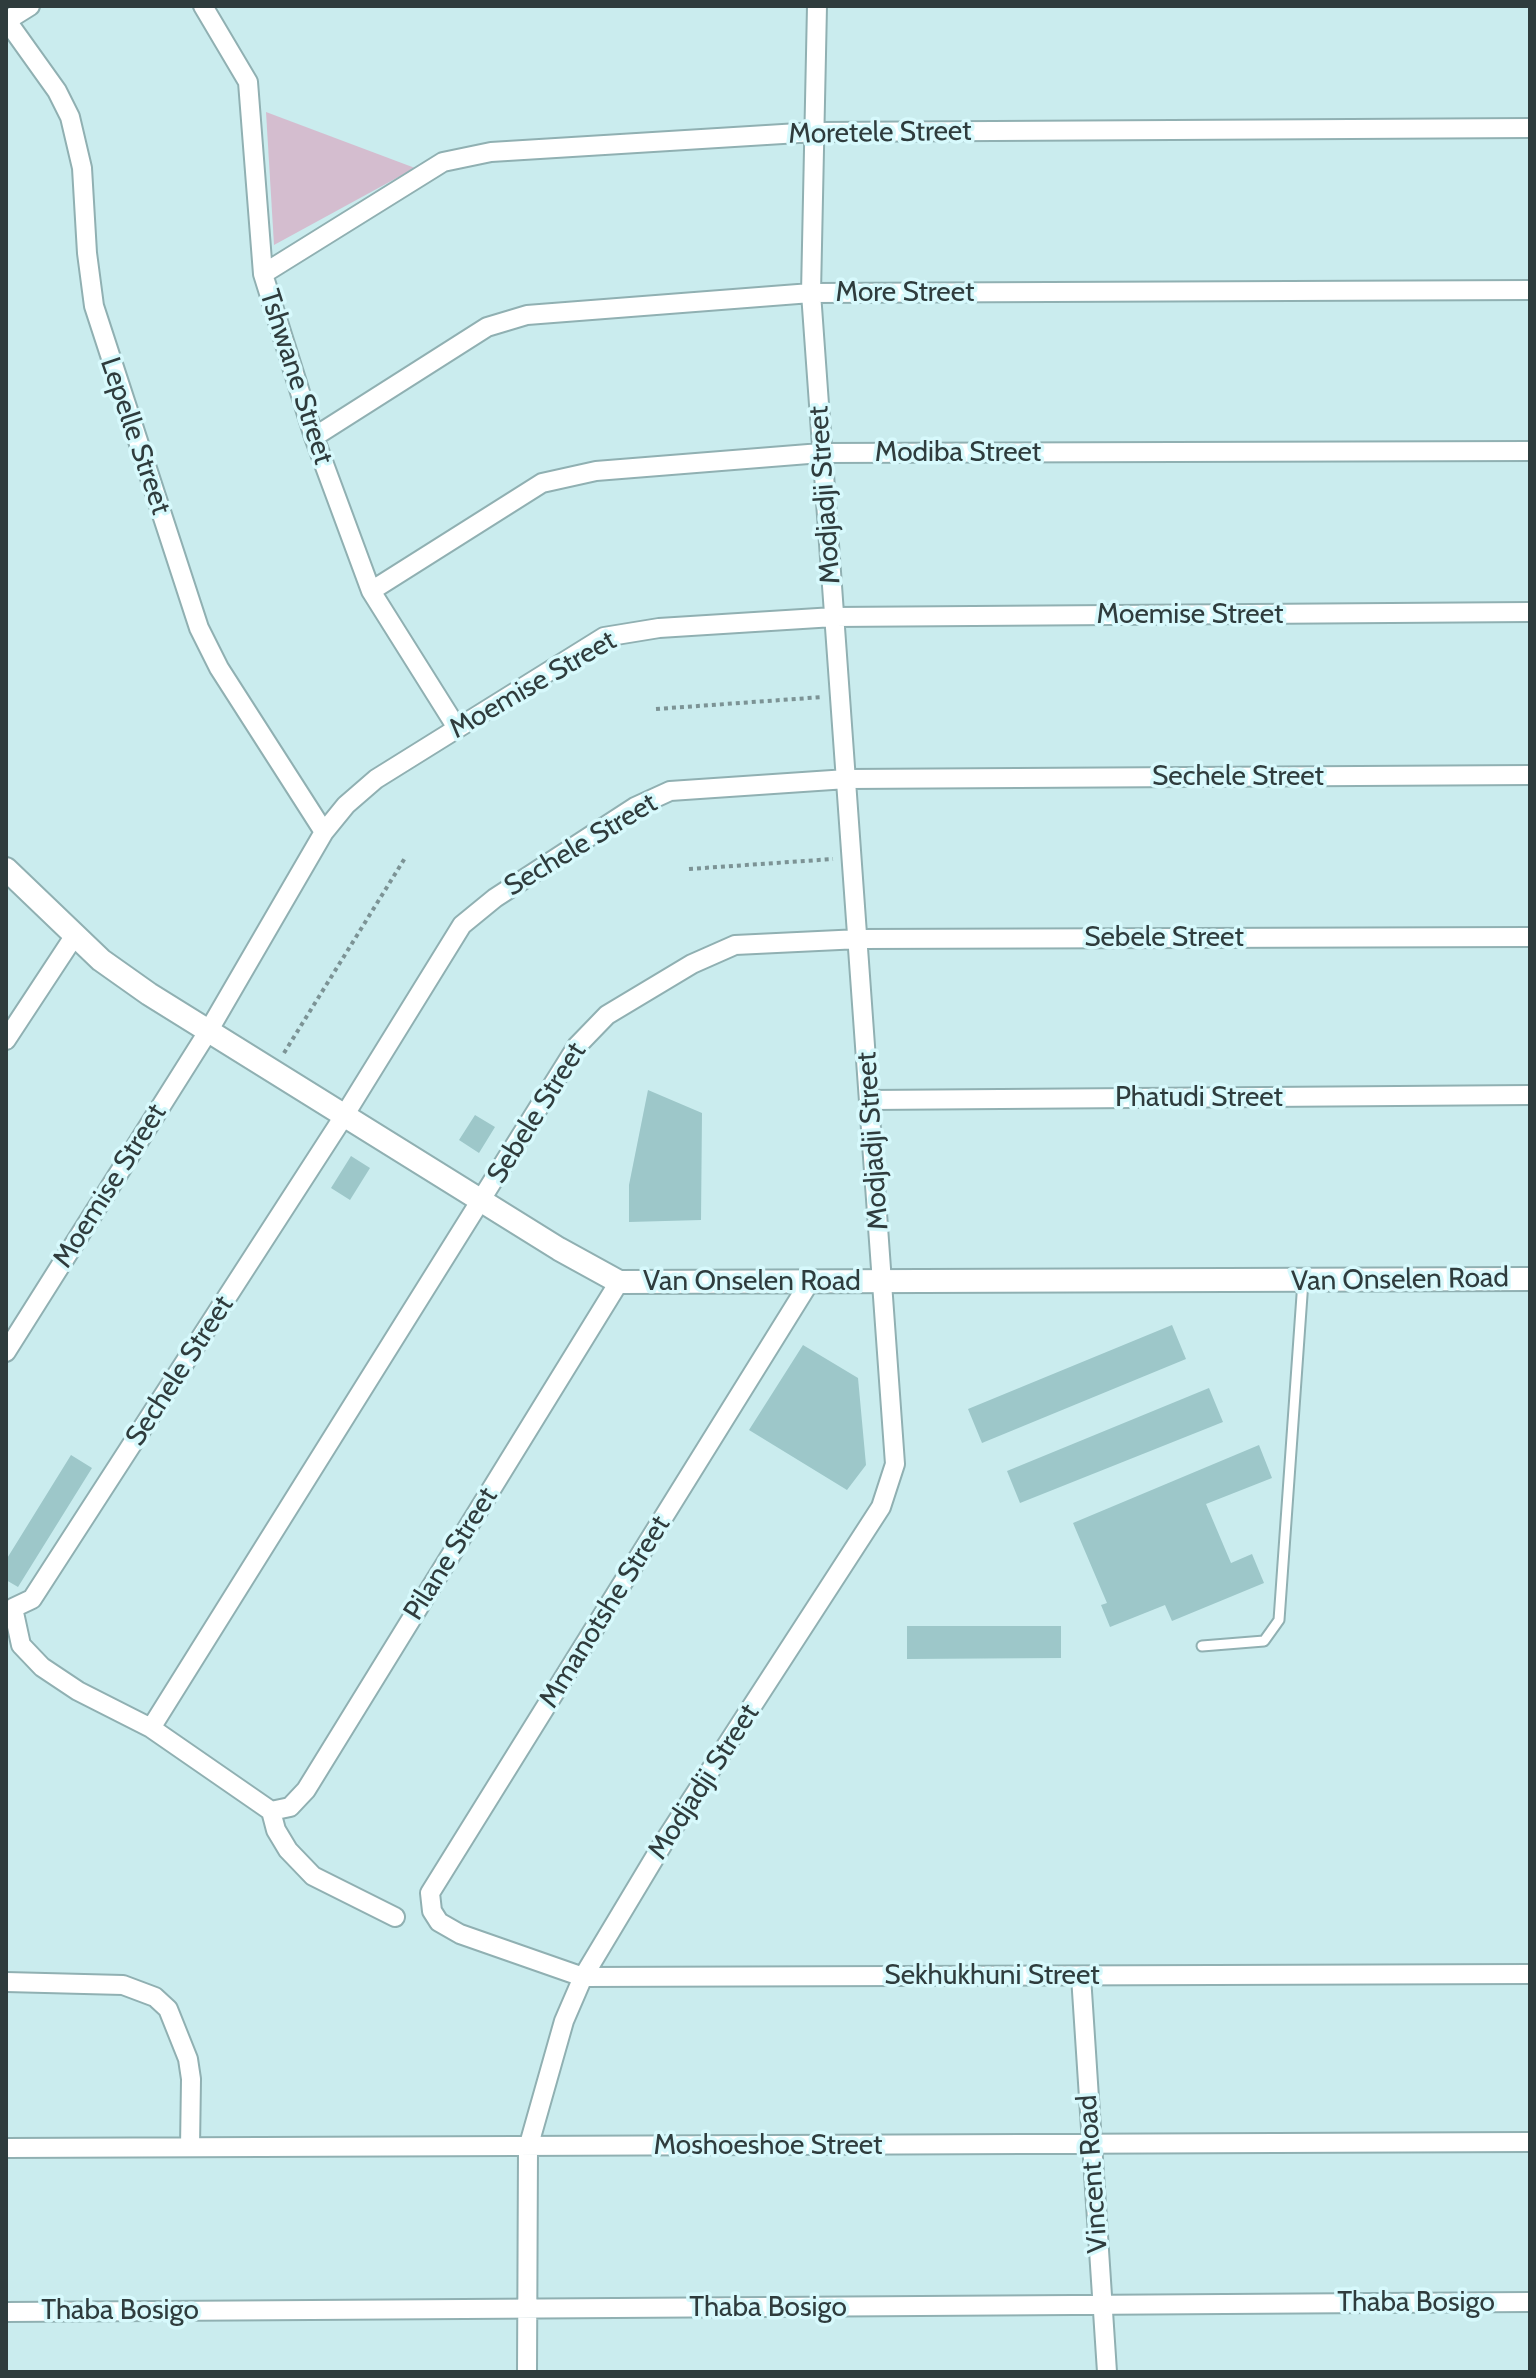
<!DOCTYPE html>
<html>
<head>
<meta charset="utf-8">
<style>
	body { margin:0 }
	#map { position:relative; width:1536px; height:2378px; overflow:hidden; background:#caecee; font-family:Cabin,sans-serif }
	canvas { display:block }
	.frame { position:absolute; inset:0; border:8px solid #2f3c3d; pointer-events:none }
</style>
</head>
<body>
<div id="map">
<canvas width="1536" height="2378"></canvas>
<div class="frame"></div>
</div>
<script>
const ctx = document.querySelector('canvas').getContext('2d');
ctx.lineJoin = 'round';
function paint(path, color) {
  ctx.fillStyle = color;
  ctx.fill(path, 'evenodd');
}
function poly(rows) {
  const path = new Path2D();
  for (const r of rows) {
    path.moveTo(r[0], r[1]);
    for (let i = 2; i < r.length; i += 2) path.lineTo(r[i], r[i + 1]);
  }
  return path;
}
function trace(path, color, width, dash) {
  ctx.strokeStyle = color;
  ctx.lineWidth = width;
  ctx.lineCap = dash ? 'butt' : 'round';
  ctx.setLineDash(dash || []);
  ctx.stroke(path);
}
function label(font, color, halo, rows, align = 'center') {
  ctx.font = font + ' Cabin,sans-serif';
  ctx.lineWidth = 7;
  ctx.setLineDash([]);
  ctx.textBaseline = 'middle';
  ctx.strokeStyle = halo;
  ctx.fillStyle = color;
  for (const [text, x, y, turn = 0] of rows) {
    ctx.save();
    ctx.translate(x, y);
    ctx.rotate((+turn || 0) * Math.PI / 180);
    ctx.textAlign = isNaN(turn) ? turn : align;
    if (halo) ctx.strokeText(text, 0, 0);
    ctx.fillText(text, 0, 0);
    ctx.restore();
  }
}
paint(poly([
	[266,112,415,168,274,245]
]), '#d4bdcf');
paint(poly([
	[648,1090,702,1113,701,1220,629,1222,629,1185],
	[475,1115,495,1127,479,1153,459,1140],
	[351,1156,370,1168,350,1200,331,1188],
	[1172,1325,1186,1359,982,1443,968,1409],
	[803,1345,858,1378,866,1465,847,1490,749,1430],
	[1209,1388,1223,1422,1020,1503,1007,1471],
	[1259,1445,1272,1478,1206,1504,1231,1563,1252,1554,1264,1583,1172,1621,1165,1605,1110,1627,1101,1605,1107,1603,1073,1523],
	[71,1455,92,1468,18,1587,6,1580,6,1560],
	[907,1626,1061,1626,1061,1658,907,1659]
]), '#9dc7c9');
const service = poly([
	[1202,1646,1264,1641,1279,1620,1303,1281]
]);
const minor = poly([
	[203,6,248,82,263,274,314,437,371,591,457,728],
	[6,21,30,6],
	[7,21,57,91,70,117,82,168,87,253,94,306,199,628,219,668,324,832],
	[263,274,443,162,491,152,815,132,1530,128],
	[314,437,487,327,527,315,811,293,1530,290],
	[371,591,542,483,596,471,821,453,1530,451],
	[6,1040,75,935],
	[869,1100,1530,1095],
	[809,1283,430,1893,432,1911,439,1922,460,1934,583,1977,1530,1974],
	[6,1352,209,1030,324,832,346,805,376,779,604,637,659,628,834,617,1530,612],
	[13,1608,32,1599,344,1116,462,925,495,898,635,807,670,791,847,779,1530,775],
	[13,1608,21,1645,42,1667,78,1691,151,1728,271,1811],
	[151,1728,577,1046,607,1015,692,964,735,945,860,939,1530,937],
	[271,1811,290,1807,306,1790,619,1282],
	[271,1811,276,1830,288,1850,313,1876,395,1917],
	[1081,1976,1107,2372],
	[6,1982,123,1985,155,1997,168,2009,188,2059,191,2079,190,2147],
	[6,2148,1530,2142],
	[6,2312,1530,2302],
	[527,2372,528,2148,564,2021,583,1977,664,1842,881,1507,895,1464,811,293,817,6]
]);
const tertiary = poly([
	[6,869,101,960,149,994,559,1249,619,1282,1530,1279]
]);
trace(service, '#90b0b2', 13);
trace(minor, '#90b0b2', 22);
trace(tertiary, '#90b0b2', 26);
trace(poly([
	[656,709,823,697],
	[689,869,833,859],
	[284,1053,405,858]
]), '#7c9395', 4, [4, 4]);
trace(service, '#fff', 9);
trace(minor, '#fff', 18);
trace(tertiary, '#fff', 22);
label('28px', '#2f3c3d', '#d7f9fc', [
	["Moretele Street",880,133,-1],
	["More Street",905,293],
	["Tshwane Street",296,377,72],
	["Lepelle Street",135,436,71],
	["Modiba Street",958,453],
	["Modjadji Street",825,495,-94],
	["Moemise Street",1190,615],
	["Moemise Street",533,685,-30],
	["Sechele Street",1238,777],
	["Sechele Street",581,845,-31],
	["Sebele Street",1164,938],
	["Phatudi Street",1199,1098],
	["Sebele Street",537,1113,-58],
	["Modjadji Street",873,1141,-94],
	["Moemise Street",110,1186,-58],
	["Van Onselen Road",1400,1280,-1],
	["Van Onselen Road",752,1282],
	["Sechele Street",180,1371,-57],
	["Pilane Street",451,1554,-58],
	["Mmanotshe Street",605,1612,-58],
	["Modjadji Street",704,1782,-57],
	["Sekhukhuni Street",992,1976],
	["Moshoeshoe Street",768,2146],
	["Vincent Road",1093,2174,-94],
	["Thaba Bosigo",1416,2303],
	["Thaba Bosigo",768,2308],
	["Thaba Bosigo",120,2311]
]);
</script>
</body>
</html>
